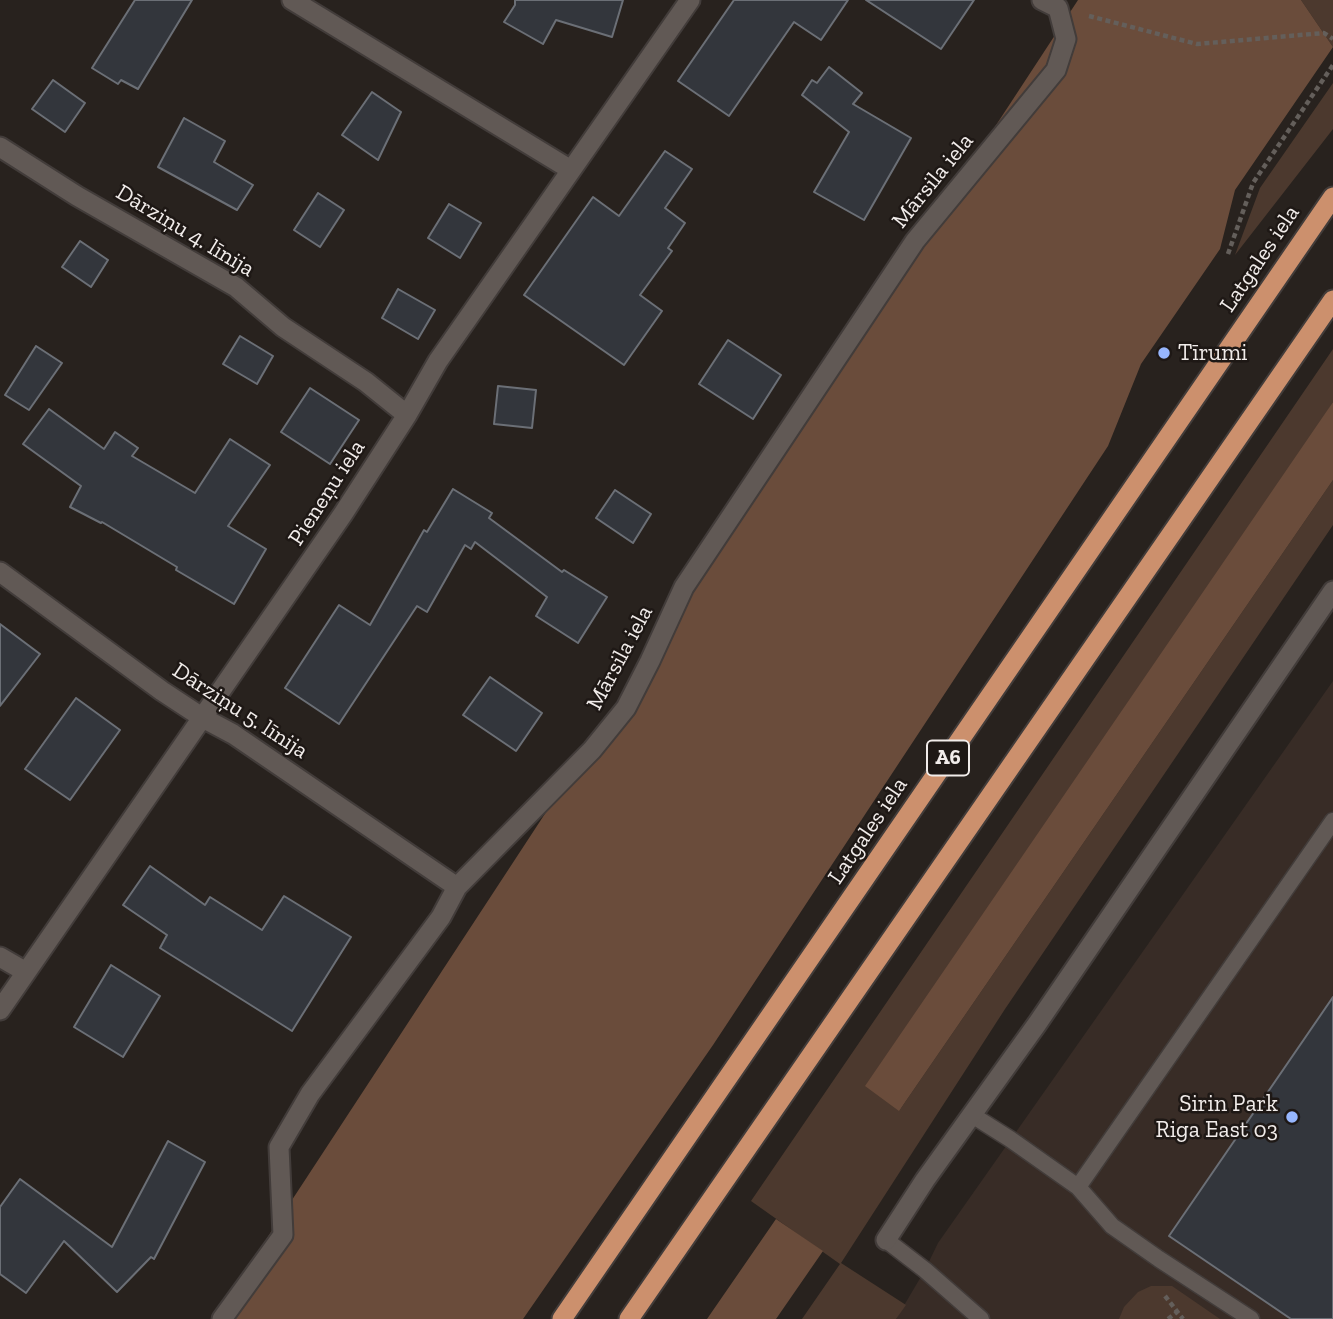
<!DOCTYPE html>
<html>
<head>
<meta charset="utf-8">
<style>
	body { margin:0 }
	canvas { display:block; background:#28221e }
</style>
</head>
<body>
<canvas width="1333" height="1319"></canvas>
<script>
const ctx = document.querySelector('canvas').getContext('2d');
ctx.lineJoin = 'round';
function paint(path, color) {
  ctx.fillStyle = color;
  ctx.fill(path, 'evenodd');
}
function poly(rows) {
  const path = new Path2D();
  for (const r of rows) {
    path.moveTo(r[0], r[1]);
    for (let i = 2; i < r.length; i += 2) path.lineTo(r[i], r[i + 1]);
  }
  return path;
}
function trace(path, color, width, dash) {
  ctx.strokeStyle = color;
  ctx.lineWidth = width;
  ctx.lineCap = dash ? 'butt' : 'round';
  ctx.setLineDash(dash || []);
  ctx.stroke(path);
}
function label(font, color, halo, rows, align = 'center') {
  ctx.font = font + ' "Zilla Slab",serif';
  ctx.lineWidth = 5;
  ctx.setLineDash([]);
  ctx.textBaseline = 'middle';
  ctx.strokeStyle = halo;
  ctx.fillStyle = color;
  for (const [text, x, y, turn = 0] of rows) {
    ctx.save();
    ctx.translate(x, y);
    ctx.rotate((+turn || 0) * Math.PI / 180);
    ctx.textAlign = isNaN(turn) ? turn : align;
    if (halo) ctx.strokeText(text, 0, 0);
    ctx.fillText(text, 0, 0);
    ctx.restore();
  }
}
paint(poly([
	[1333,681,1333,1319,896,1319,925,1270,938,1243]
]), '#382c26');
paint(poly([
	[1301,0,1333,0,1333,47],
	[1333,83,1333,129,1235,255,1260,188],
	[1333,349,1333,402,899,1111,1333,480,1333,525,1005,1009,841,1263,906,1305,896,1319,802,1319,840,1264,751,1201],
	[1151,1286,1172,1286,1220,1319,1119,1319,1124,1307,1138,1292]
]), '#4c392e');
paint(poly([
	[1078,0,1301,0,1333,47,1235,190,1220,249,1141,364,1108,446,713,1045,523,1319,214,1319],
	[1333,402,1333,480,899,1111,865,1086],
	[776,1219,823,1251,776,1319,707,1319]
]), '#6a4c3b');
const building = poly([
	[135,0,192,0,138,89,121,80,118,84,92,68,135,0],
	[515,0,623,0,612,37,556,20,543,44,504,22,515,5,515,0],
	[734,0,848,0,821,40,794,22,729,116,678,81,734,0],
	[866,0,974,0,941,49,866,0],
	[829,67,862,93,853,104,911,138,864,220,814,192,849,132,802,95,812,80,817,83,829,67],
	[53,80,85,103,65,132,32,109,53,80],
	[372,92,401,112,378,160,342,135,372,92],
	[184,118,225,141,214,162,253,185,237,210,158,167,184,118],
	[665,151,692,169,665,208,685,223,668,248,672,251,640,295,662,311,624,365,524,295,593,197,619,216,665,151],
	[318,193,344,210,320,247,294,230,318,193],
	[449,204,481,223,460,258,428,238,449,204],
	[80,241,108,260,91,287,62,267,80,241],
	[398,289,435,310,418,339,382,318,398,289],
	[240,336,273,356,257,384,223,364,240,336],
	[728,340,781,375,753,419,699,384,728,340],
	[36,346,62,363,29,410,5,395,36,346],
	[498,386,536,390,532,428,494,424,498,386],
	[310,388,359,420,330,464,281,432,310,388],
	[49,409,104,449,115,432,138,448,132,456,195,493,230,439,270,465,228,526,266,549,234,604,176,570,177,567,102,522,101,523,70,507,81,486,23,444,49,409],
	[453,489,492,513,489,518,562,572,564,570,607,597,578,643,536,616,547,597,475,542,471,549,465,545,427,612,417,606,339,724,285,688,339,605,370,625,424,530,427,532,453,489],
	[615,490,651,514,633,543,596,518,615,490],
	[0,624,40,654,0,706,0,624],
	[490,677,542,713,516,751,463,715,490,677],
	[76,698,120,730,70,800,25,769,76,698],
	[150,866,205,905,210,897,262,930,284,896,351,937,292,1031,160,948,167,935,123,905,150,866],
	[111,965,160,996,123,1057,74,1027,111,965],
	[1333,997,1333,1319,1291,1319,1169,1236,1333,997],
	[168,1141,205,1162,154,1259,151,1257,117,1292,64,1241,26,1293,0,1274,0,1207,20,1179,112,1247,168,1141]
]);
paint(building, '#33363c');
trace(building, '#6b6f76', 2);
const service = poly([
	[972,1115,1010,1139,1078,1187,1112,1226,1159,1259,1251,1319],
	[1078,1187,1333,821],
	[886,1240,925,1270,981,1319]
]);
const minor = poly([
	[292,0,571,170],
	[0,147,77,196,236,287,283,327,366,382,407,415],
	[0,572,162,691,203,718,233,734,457,887],
	[0,957,26,972],
	[0,1010,343,514,407,415,438,361,690,0],
	[886,1240,925,1180,1037,1024,1333,591],
	[222,1319,283,1235,279,1147,310,1094,441,917,457,887,592,750,626,708,650,661,684,587,915,241,1056,70,1066,39,1058,8,1042,0]
]);
const trunk = poly([
	[562,1319,1333,197],
	[629,1319,1333,300]
]);
trace(service, '#423c3a', 19);
trace(minor, '#423c3a', 23);
trace(trunk, '#423c3a', 23);
trace(poly([
	[1089,16,1197,44,1324,33,1333,39],
	[1228,254,1253,183,1333,65],
	[1165,1296,1183,1319],
	[1168,1319,1177,1312]
]), '#645f5b', 4.5, [5, 3.5]);
trace(service, '#615955', 16);
trace(minor, '#615955', 19);
trace(trunk, '#cc906d', 19);
for (const [x, y, r, color] of [
	[1164,353,7,"#97b6fd"],
	[1292,1117,7,"#97b6fd"]
]) {
  const dot = new Path2D();
  dot.arc(x, y, r, 0, 2 * Math.PI);
  ctx.fillStyle = color;
  ctx.fill(dot);
  trace(dot, '#1e1815', 2.5);
}
for (const [x, y, w] of [
	[948,758,42]
]) {
  const box = new Path2D();
  box.roundRect(x - w / 2, y - 17.5, w, 35, 5);
  ctx.fillStyle = '#1e1815';
  ctx.fill(box);
  trace(box, '#f1ecea', 2);
}
label('bold 21px', '#f1ecea', null, [
	["A6",948,758]
]);
label('23px', '#f1ecea', '#1e1815', [
	["Mārsila iela",933,181,-51],
	["Dārziņu 4. līnija",185,231,31],
	["Latgales iela",1260,259,-56],
	["Pieneņu iela",327,493,-57],
	["Mārsila iela",620,658,-62],
	["Dārziņu 5. līnija",240,711,33],
	["Latgales iela",868,831,-56]
]);
label('23px', '#f1ecea', '#1e1815', [
	["Tīrumi",1178,353],
	["Sirin Park",1278,1104,"right"],
	["Riga East 03",1278,1130,"right"]
], 'left');
</script>
</body>
</html>
